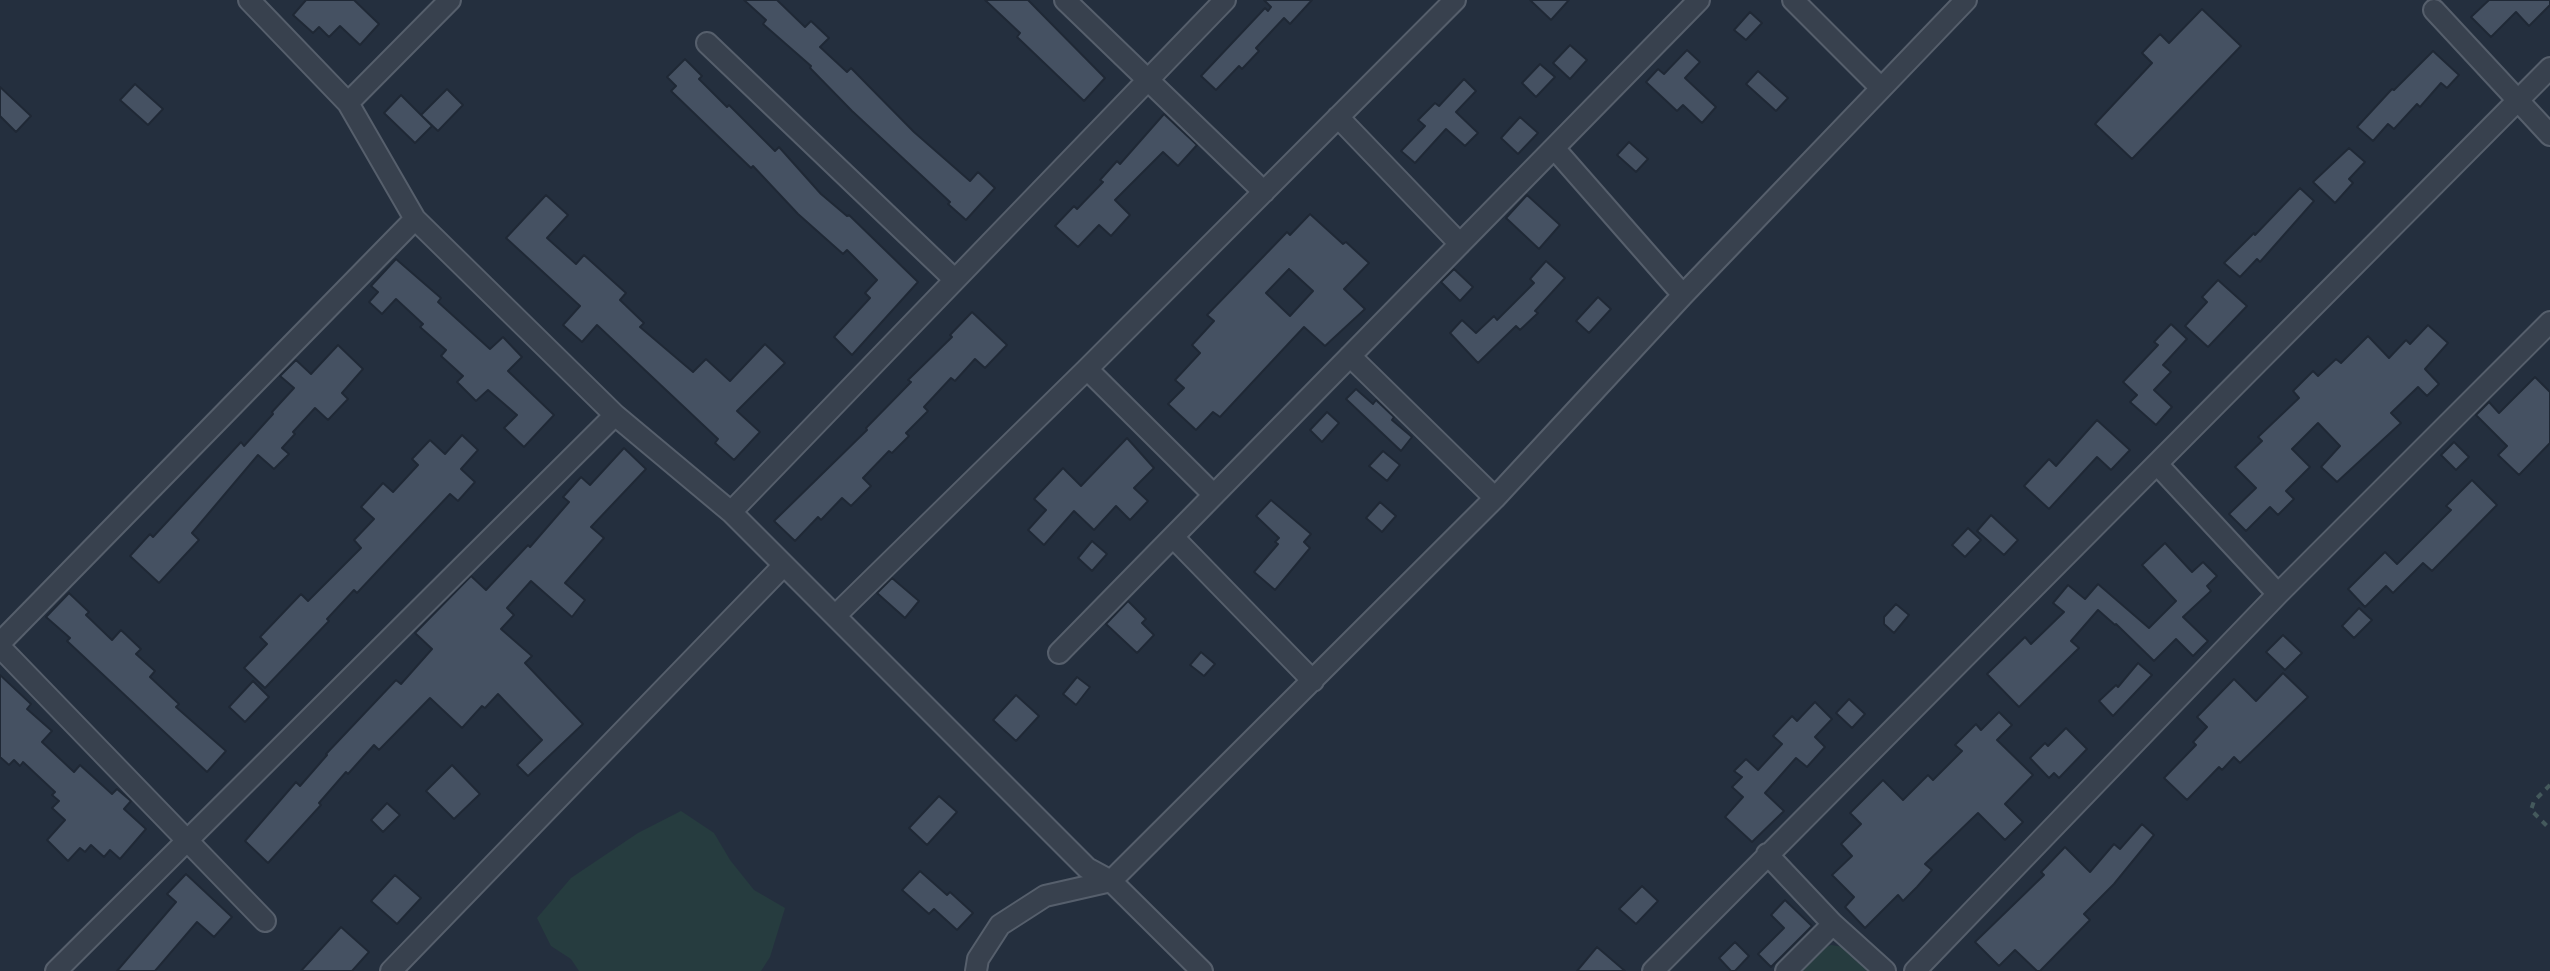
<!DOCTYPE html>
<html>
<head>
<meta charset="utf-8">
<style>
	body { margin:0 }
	canvas { display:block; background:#242f3e }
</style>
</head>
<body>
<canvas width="2550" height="971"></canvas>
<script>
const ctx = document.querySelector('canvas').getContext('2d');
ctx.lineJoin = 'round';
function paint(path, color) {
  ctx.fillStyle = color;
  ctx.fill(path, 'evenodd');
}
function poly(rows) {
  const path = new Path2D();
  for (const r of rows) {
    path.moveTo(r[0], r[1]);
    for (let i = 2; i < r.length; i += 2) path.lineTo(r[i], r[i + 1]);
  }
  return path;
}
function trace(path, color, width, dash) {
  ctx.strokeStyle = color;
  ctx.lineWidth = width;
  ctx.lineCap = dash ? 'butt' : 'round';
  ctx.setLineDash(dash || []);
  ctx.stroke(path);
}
paint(poly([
	[681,811,714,833,730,860,754,890,785,908,770,957,761,971,579,971,571,959,551,946,537,918,571,878,638,833],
	[1831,945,1849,948,1871,971,1798,971,1819,950]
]), '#263c3f');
const building = poly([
	[306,0,354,0,379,24,360,45,340,26,329,37,319,27,313,33,293,15,306,0],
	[744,0,777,0,805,27,811,21,829,38,820,47,847,72,851,68,914,132,970,181,978,172,995,188,966,220,948,204,950,202,852,111,810,68,811,66,763,24,766,20,744,0],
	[985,0,1028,0,1105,78,1084,101,1017,37,1020,33,985,0],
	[1264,0,1312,0,1290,24,1284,18,1256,48,1259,51,1242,69,1239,66,1216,90,1201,76,1265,8,1268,11,1271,7,1264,0],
	[1530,0,1569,0,1551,20,1530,0],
	[2489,0,2550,0,2550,5,2529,26,2516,12,2491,37,2471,17,2489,0],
	[2202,9,2241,46,2132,159,2095,124,2152,63,2142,53,2160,34,2169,43,2202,9],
	[1750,12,1762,23,1746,40,1734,30,1750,12],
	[1570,45,1587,60,1570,79,1553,63,1570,45],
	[1687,50,1700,62,1685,78,1716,107,1702,123,1683,105,1677,111,1646,82,1658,69,1664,74,1687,50],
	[2433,51,2459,75,2447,88,2441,83,2420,107,2417,104,2394,129,2388,124,2373,141,2357,127,2392,89,2394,90,2433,51],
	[685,59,702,76,699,79,727,107,729,105,775,151,779,147,821,194,847,216,849,215,918,282,852,355,834,337,870,298,865,293,877,280,847,250,843,254,798,214,753,166,751,168,671,91,676,86,667,77,685,59],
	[1540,64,1555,77,1536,97,1522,83,1540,64],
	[1758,71,1788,98,1776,111,1746,84,1758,71],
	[1464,79,1476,91,1456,112,1478,133,1465,146,1446,129,1415,163,1401,151,1425,126,1418,120,1435,103,1439,106,1464,79],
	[135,84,163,109,148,125,120,100,135,84],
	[0,87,31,116,16,132,0,116,0,87],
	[447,89,463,105,438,131,421,115,447,89],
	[401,95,432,126,415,143,384,113,401,95],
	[1164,114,1197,145,1178,166,1163,152,1115,200,1130,215,1111,236,1099,225,1078,247,1055,226,1074,206,1077,209,1103,182,1100,180,1117,161,1120,164,1164,114],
	[1520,117,1538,133,1518,154,1501,138,1520,117],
	[1629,142,1648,159,1636,172,1617,155,1629,142],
	[2349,148,2365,162,2349,179,2353,183,2335,203,2313,182,2349,148],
	[2300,188,2314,201,2260,262,2257,259,2240,277,2224,263,2254,233,2255,235,2300,188],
	[546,195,568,215,547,238,576,264,584,255,626,293,620,300,644,323,640,327,693,372,706,359,730,381,765,344,785,363,737,411,760,432,734,460,715,443,718,439,597,325,582,342,563,325,580,306,506,238,546,195],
	[1527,195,1560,225,1539,249,1506,218,1527,195],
	[1310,214,1343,244,1346,242,1369,263,1344,289,1365,309,1325,346,1304,327,1220,417,1213,412,1196,430,1168,404,1184,388,1175,380,1200,353,1192,345,1214,321,1207,315,1287,232,1290,235,1310,214],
	[1289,269,1313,291,1290,316,1266,293,1289,269],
	[396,259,441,298,438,302,490,349,503,337,522,357,508,371,554,415,524,447,504,428,517,415,488,390,476,401,457,382,463,376,441,356,446,350,420,327,423,324,396,299,382,314,369,302,378,292,371,286,396,259],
	[1546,261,1565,278,1535,311,1538,313,1520,330,1516,326,1478,363,1450,333,1462,320,1476,333,1494,316,1497,320,1534,283,1530,279,1546,261],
	[1454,269,1473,287,1460,301,1441,282,1454,269],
	[2218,280,2247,306,2208,347,2185,326,2207,302,2202,297,2218,280],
	[1598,297,1611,309,1589,333,1576,321,1598,297],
	[972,312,1007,345,985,368,975,359,955,381,951,378,924,407,928,411,906,433,909,436,892,453,889,451,863,478,871,486,851,506,842,498,821,520,818,517,795,541,774,521,867,430,866,428,911,382,908,380,952,337,950,335,972,312],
	[2171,324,2187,339,2163,365,2171,372,2154,390,2172,407,2156,425,2130,402,2137,395,2123,382,2158,345,2154,342,2171,324],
	[2428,325,2448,343,2425,369,2439,384,2427,396,2418,387,2391,413,2401,423,2337,482,2321,467,2340,446,2318,423,2292,449,2310,467,2286,491,2294,499,2278,515,2270,507,2246,531,2229,514,2256,488,2235,467,2262,441,2258,437,2299,398,2293,391,2313,371,2318,376,2336,359,2341,363,2368,336,2389,358,2406,340,2410,344,2428,325],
	[338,345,363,369,342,393,348,399,328,420,315,408,293,432,295,434,282,448,289,454,274,469,258,455,192,533,199,540,159,583,130,556,150,534,153,537,241,442,244,446,273,414,272,412,294,388,280,376,296,360,311,374,338,345],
	[2535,377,2550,392,2550,443,2519,475,2498,455,2507,446,2476,415,2489,402,2499,413,2535,377],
	[1356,389,1373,404,1376,400,1394,417,1392,420,1412,437,1401,451,1346,399,1356,389],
	[1327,412,1339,423,1322,442,1310,430,1327,412],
	[2097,420,2130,450,2111,470,2097,457,2049,509,2024,486,2049,459,2056,466,2097,420],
	[462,435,478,450,461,469,475,482,458,501,450,494,357,593,354,590,327,619,329,621,265,688,244,668,267,644,260,637,301,594,308,601,361,548,354,540,374,519,361,507,383,483,393,492,418,465,412,459,430,440,445,454,462,435],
	[1127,438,1154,468,1134,488,1148,501,1130,520,1116,506,1094,530,1074,511,1044,545,1028,530,1046,510,1034,499,1063,468,1081,486,1127,438],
	[2454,442,2469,457,2456,470,2441,455,2454,442],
	[624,448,646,469,591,527,604,538,565,583,585,600,572,617,531,581,507,608,514,615,501,629,532,656,525,663,583,724,528,776,517,765,542,740,498,694,485,708,482,706,462,728,430,698,379,750,374,745,348,774,346,772,319,803,321,805,268,863,245,841,296,782,300,786,327,755,326,754,396,680,401,684,432,649,415,633,471,576,486,590,528,545,530,547,569,502,563,497,581,477,590,485,624,448],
	[1383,451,1400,465,1387,481,1369,466,1383,451],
	[2472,480,2497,505,2432,571,2423,563,2393,593,2386,586,2365,607,2348,589,2385,552,2397,564,2451,510,2446,506,2472,480],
	[1271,500,1311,534,1304,542,1310,548,1275,590,1254,572,1278,544,1275,542,1279,538,1256,516,1271,500],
	[1380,502,1396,516,1382,532,1366,518,1380,502],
	[1991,515,2018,540,2004,555,1977,531,1991,515],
	[1968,528,1981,540,1965,557,1952,545,1968,528],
	[1092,541,1107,554,1092,571,1078,558,1092,541],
	[2165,543,2192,572,2203,562,2217,576,2207,586,2211,591,2183,617,2208,641,2193,656,2176,639,2154,661,2116,624,2115,625,2098,610,2071,641,2079,648,2019,707,1987,674,2025,637,2031,644,2064,612,2053,603,2068,585,2085,599,2098,584,2149,628,2176,601,2142,565,2165,543],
	[892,578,919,601,905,618,877,593,892,578],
	[69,593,89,612,86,615,112,640,121,630,141,649,136,654,155,671,150,677,179,704,176,707,226,751,207,772,67,641,70,638,46,617,69,593],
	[1128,601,1146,619,1142,623,1154,635,1137,653,1106,624,1128,601],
	[1896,604,1909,615,1894,633,1884,624,1884,617,1896,604],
	[2359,608,2372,620,2354,638,2342,626,2359,608],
	[2283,635,2302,653,2285,670,2266,652,2283,635],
	[1201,652,1215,664,1204,676,1190,665,1201,652],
	[2138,663,2152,675,2113,716,2099,701,2116,685,2118,687,2138,663],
	[2283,673,2308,697,2240,763,2234,757,2222,770,2219,767,2187,800,2164,778,2196,745,2193,742,2207,727,2197,717,2234,679,2256,701,2283,673],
	[0,675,31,704,27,709,52,731,42,742,74,772,80,765,112,794,117,789,131,801,124,809,146,829,120,859,110,850,104,857,91,845,85,852,80,848,68,861,47,840,65,820,52,808,59,801,52,795,55,792,23,762,20,766,14,760,9,765,0,757,0,675],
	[1077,677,1090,687,1076,705,1063,694,1077,677],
	[253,681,269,697,245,722,229,707,253,681],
	[1016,695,1039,716,1016,741,993,720,1016,695],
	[1849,699,1865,714,1852,728,1836,713,1849,699],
	[1815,702,1832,719,1815,737,1825,747,1807,767,1796,758,1765,793,1784,811,1752,842,1725,817,1743,797,1732,787,1742,777,1734,771,1746,759,1758,770,1782,744,1773,736,1792,716,1797,721,1815,702],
	[1999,712,2012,725,1997,740,2033,775,2005,804,2023,822,2005,840,1978,813,1925,864,1932,870,1917,887,1903,901,1898,895,1865,928,1845,907,1854,897,1832,875,1852,856,1841,844,1861,824,1850,813,1883,780,1903,800,1928,775,1933,780,1962,751,1955,745,1976,724,1981,730,1999,712],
	[2066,728,2087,749,2059,778,2054,773,2049,778,2030,758,2045,743,2048,746,2066,728],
	[452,765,480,794,454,819,426,791,452,765],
	[939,796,957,812,927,845,909,828,939,796],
	[387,803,400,815,383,832,371,820,387,803],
	[2142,824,2154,835,2114,884,2084,914,2090,920,2040,971,2037,971,2015,950,1999,966,1975,942,2044,875,2041,872,2065,847,2090,872,2114,844,2120,849,2142,824],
	[920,871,947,895,950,892,973,913,957,930,934,909,929,914,902,890,920,871],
	[186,874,232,917,214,937,197,922,155,971,117,971,176,902,167,894,186,874],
	[395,875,421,898,397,924,371,901,395,875],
	[1642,886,1658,901,1636,924,1619,909,1642,886],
	[1785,900,1812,926,1771,967,1758,954,1784,928,1771,915,1785,900],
	[341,927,369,952,352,971,301,971,341,927],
	[1735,942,1749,956,1735,971,1731,971,1719,958,1735,942],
	[1597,947,1625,971,1577,971,1597,947]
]);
paint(building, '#455162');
trace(building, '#1f2835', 2);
const street = poly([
	[249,0,348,103,415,219,615,415,731,512,1087,868,1111,881,1202,971],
	[1065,0,1264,192],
	[1793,0,1881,88],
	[2434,10,2550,135],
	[707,43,954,279],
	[348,103,450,0],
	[1338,117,1460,244],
	[1554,148,1683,295],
	[1350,356,1495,498],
	[1087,369,1214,495],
	[2157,464,2278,594],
	[731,512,1225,0],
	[1173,537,1313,681],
	[836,615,1087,369,1455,0],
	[0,643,415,219],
	[0,647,265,921],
	[1059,653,1699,0],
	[1767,854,1833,924,1885,971],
	[56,971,615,415],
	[391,971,784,565],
	[976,971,978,959,1000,925,1045,896,1111,881,1495,498,1683,295,1966,0],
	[1653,971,2550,68],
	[1786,971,1833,924],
	[1915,971,2278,594,2550,322]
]);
trace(street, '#565f6c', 24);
trace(poly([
	[2550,785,2534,801,2531,810,2550,829]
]), '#44595c', 4, [6, 6]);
trace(street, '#38414e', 20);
</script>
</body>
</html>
